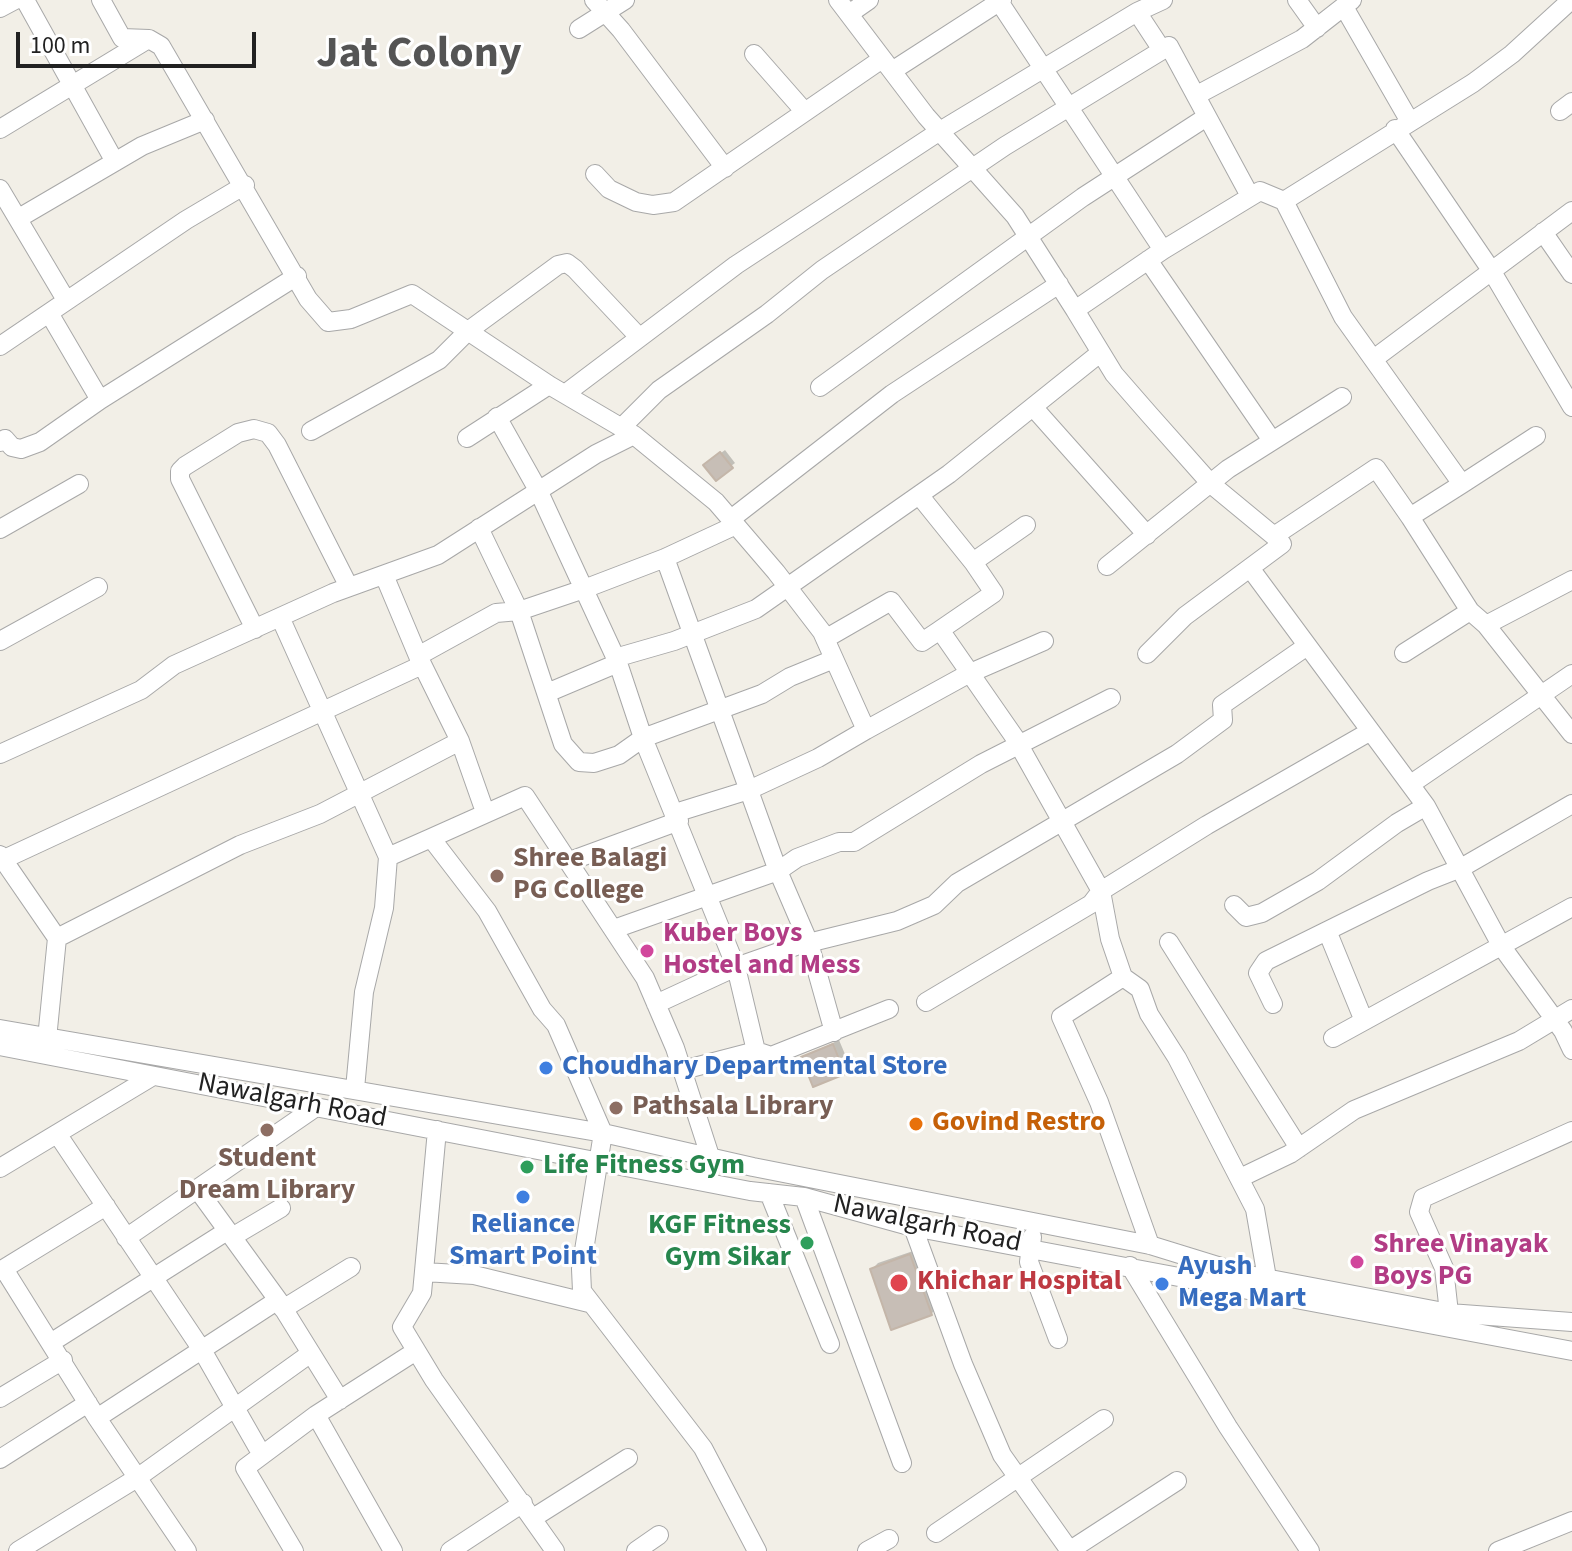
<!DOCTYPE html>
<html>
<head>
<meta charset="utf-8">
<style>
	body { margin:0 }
	#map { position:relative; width:1572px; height:1551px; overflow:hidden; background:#f2efe7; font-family:"Source Sans 3",sans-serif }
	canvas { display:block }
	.scale { position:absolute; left:16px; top:32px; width:240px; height:36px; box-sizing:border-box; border:4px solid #212121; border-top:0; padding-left:10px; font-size:24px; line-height:28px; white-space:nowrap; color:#212121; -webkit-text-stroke:6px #fff; paint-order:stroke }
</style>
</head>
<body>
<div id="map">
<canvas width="1572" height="1551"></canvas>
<div class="scale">100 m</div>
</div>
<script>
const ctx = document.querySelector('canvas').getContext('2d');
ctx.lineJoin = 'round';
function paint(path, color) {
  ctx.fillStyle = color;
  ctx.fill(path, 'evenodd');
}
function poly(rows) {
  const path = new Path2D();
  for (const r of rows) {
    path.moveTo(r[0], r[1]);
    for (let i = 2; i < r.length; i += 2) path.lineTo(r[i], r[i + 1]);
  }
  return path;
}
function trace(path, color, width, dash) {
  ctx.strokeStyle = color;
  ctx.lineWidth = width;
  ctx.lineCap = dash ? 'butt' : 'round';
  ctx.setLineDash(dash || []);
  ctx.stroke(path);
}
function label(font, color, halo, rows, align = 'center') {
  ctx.font = font + ' "Source Sans 3",sans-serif';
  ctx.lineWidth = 6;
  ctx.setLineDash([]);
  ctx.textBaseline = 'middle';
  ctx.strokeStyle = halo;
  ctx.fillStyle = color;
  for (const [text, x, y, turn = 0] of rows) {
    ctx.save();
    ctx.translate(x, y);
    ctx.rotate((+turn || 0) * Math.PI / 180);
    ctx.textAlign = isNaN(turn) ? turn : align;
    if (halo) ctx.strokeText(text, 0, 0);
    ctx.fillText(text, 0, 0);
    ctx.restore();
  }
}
paint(poly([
	[725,450,735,463,731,466,709,462],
	[839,1040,850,1066,844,1072,803,1057],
	[916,1250,937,1308,931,1314,872,1269,878,1263]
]), '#0003');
const building = poly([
	[720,452,733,468,716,481,703,465,720,452],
	[833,1044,845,1074,813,1087,801,1057,833,1044],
	[910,1254,932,1315,891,1330,870,1269,910,1254]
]);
paint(building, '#c7beb6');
trace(building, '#c4b6a9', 2);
const minor = poly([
	[25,0,115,162],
	[101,0,122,38,149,39,161,46,308,299,328,322,351,319,412,294,549,385,634,435,716,502,776,572,822,632,866,730,968,674,1044,641],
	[594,0,621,30,725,168],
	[838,0,926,116,1015,216,1075,310],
	[998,0,1163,250],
	[1297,0,1317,28],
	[1344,7,1409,120],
	[0,8,15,0],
	[1137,12,1163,0],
	[849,14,869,0],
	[579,29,625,0],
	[754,54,805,112],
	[892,71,1002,0],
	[1197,95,1302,39,1352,0],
	[1560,111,1572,102],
	[0,129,145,41],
	[1395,129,1491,270,1572,407],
	[595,174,609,189,636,202,653,205,674,202,882,59],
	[0,189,66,300],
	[1284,201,1473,83,1512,54,1571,0],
	[19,218,142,146,205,120],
	[1543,232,1572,274],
	[1148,260,1271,439],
	[49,313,100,400],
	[0,346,186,220,245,185],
	[1375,358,1572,211],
	[820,387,1083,197,1205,118],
	[565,394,736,265,940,131,1137,12,1162,50],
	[1033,407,1147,535],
	[497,417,538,490,618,663,643,738,736,967,756,1051],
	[622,427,659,390,767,314,822,270,1005,146,1169,46,1250,196],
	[311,431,439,360,468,331,558,265,567,263,575,269,639,337],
	[467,438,549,385],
	[0,442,5,439,12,447,21,449,40,442,100,400,297,276],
	[1462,484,1343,317,1284,201,1260,191,1163,250,1075,310,1114,374,1148,413,1211,484,1274,536,1376,468,1410,517,1462,484,1536,436],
	[919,495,973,562],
	[1410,517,1470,611,1486,625,1572,580],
	[731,519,892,394,1059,284],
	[479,528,519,611,563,744,579,762,594,763,619,755,643,738,762,694,790,677,834,659],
	[0,529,79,484],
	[665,558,778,871,809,943,834,1032],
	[1107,566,1228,469,1342,397],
	[1250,568,1426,806],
	[384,575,418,656,460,741,485,812],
	[280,617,388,857,431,838,487,911,542,1009,556,1025,603,1133,581,1269,582,1291,703,1448,757,1551],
	[1486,625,1572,734],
	[255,629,180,479,180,471,185,466,238,433,254,429,268,433,277,445,349,587],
	[940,630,994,593,973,562,1026,525],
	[825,639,891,601,922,642,940,630,1015,738,1101,891,1110,939,1123,977],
	[0,641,98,587],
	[1404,653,1470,611],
	[1147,654,1185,616,1282,544,1274,536],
	[418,656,496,613,519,611,584,589,665,558,736,525],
	[615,658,674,641,756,609,949,474,1100,353],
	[547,693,618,663],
	[0,754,141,690,174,665,333,593,438,555,596,454,634,435],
	[1411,784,1572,674],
	[675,813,749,790,818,758,866,730],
	[431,838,525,796,645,978,675,1048,710,1156],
	[0,855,57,938],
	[0,861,422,665],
	[570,861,679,821],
	[1234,905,1246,917,1262,913,1318,881,1397,823,1426,806,1502,947,1563,1031,1572,1050],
	[614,929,778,871,797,858,839,842,854,842,981,764,1111,698],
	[1328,933,1364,1021],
	[1169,942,1299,1148],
	[926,1002,1091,904,1101,891,1207,825,1369,732],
	[656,1004,736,967,796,946,897,921,934,905,957,883,1177,754,1223,720,1222,705,1307,646],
	[1273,1004,1258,973,1266,961,1428,881,1461,868,1572,804],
	[0,1029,603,1133,753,1167,1150,1245,1244,1274,1449,1313,1572,1322],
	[1333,1038,1572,907],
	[47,1039,57,938,240,845,320,814,460,741],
	[0,1046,750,1191,804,1197,913,1227,1572,1351],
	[683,1070,756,1051,771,1056,889,1009],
	[355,1089,364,992,384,908,388,857],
	[437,1130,422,1293,402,1327,434,1380,555,1551],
	[58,1135,202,1350,262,1455],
	[0,1168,153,1076],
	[1240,1178,1290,1154,1354,1110,1519,1041,1572,1009],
	[198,1190,278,1300,340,1400],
	[769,1193,830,1344],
	[804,1197,902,1463],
	[913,1227,963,1364,1002,1455,1070,1551],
	[232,1237,281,1208],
	[1032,1237,1029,1262,1058,1339],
	[126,1238,316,1107],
	[1150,1245,1099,1102,1061,1017,1123,977,1140,989,1149,1014,1177,1058,1255,1209,1267,1278],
	[1130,1266,1228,1427,1310,1551],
	[4,1269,97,1418,187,1551],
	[0,1271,106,1206],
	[424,1272,474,1275,589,1303],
	[283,1309,351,1267],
	[1449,1313,1444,1268,1419,1212,1423,1198,1572,1131],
	[52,1342,227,1231],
	[0,1398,63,1360],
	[316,1415,393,1551],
	[97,1418,278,1300],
	[0,1459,88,1403],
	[533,1518,628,1458],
	[936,1533,1104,1419],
	[18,1551,137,1478,311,1353],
	[294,1551,245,1468,316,1415,416,1351],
	[450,1551,523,1503],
	[636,1551,659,1535],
	[867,1551,889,1539],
	[1069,1551,1177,1481],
	[1498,1551,1572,1521]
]);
trace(minor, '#a8a8a8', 20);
trace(minor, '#fff', 18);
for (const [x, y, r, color] of [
	[497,876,8,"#8d6e63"],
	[647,951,8,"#d1479c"],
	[546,1068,8,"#3f7fe0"],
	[616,1108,8,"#8d6e63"],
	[916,1124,8,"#e8710a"],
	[267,1130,8,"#8d6e63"],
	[527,1167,8,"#2e9e5b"],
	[523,1197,8,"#3f7fe0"],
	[807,1243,8,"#2e9e5b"],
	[1357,1262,8,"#d1479c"],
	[899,1283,10,"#e0444e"],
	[1162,1284,8,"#3f7fe0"]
]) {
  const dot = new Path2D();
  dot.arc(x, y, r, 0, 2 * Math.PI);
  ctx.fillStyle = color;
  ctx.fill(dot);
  trace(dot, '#fff', 3);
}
label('bold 28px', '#785e54', '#fff', [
	["Shree Balagi",513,860],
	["PG College",513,892],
	["Pathsala Library",632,1108],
	["Student",267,1160,"center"],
	["Dream Library",267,1192,"center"]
], 'left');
label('bold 28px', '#b23c85', '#fff', [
	["Kuber Boys",663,935],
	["Hostel and Mess",663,967],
	["Shree Vinayak",1373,1246],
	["Boys PG",1373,1278]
], 'left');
label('bold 28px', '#366cbe', '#fff', [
	["Choudhary Departmental Store",562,1068],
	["Reliance",523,1226,"center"],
	["Smart Point",523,1258,"center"],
	["Ayush",1178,1268],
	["Mega Mart",1178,1300]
], 'left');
label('28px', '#212121', '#fff', [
	["Nawalgarh Road",292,1102,11],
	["Nawalgarh Road",927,1225,12]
]);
label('bold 28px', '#c56008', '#fff', [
	["Govind Restro",932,1124]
], 'left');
label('bold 28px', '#27864d', '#fff', [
	["Life Fitness Gym",543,1167],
	["KGF Fitness",791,1227,"right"],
	["Gym Sikar",791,1259,"right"]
], 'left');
label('bold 28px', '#be3a42', '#fff', [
	["Khichar Hospital",917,1283]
], 'left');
label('bold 44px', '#545454', '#fff', [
	["Jat Colony",419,56]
]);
</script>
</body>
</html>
